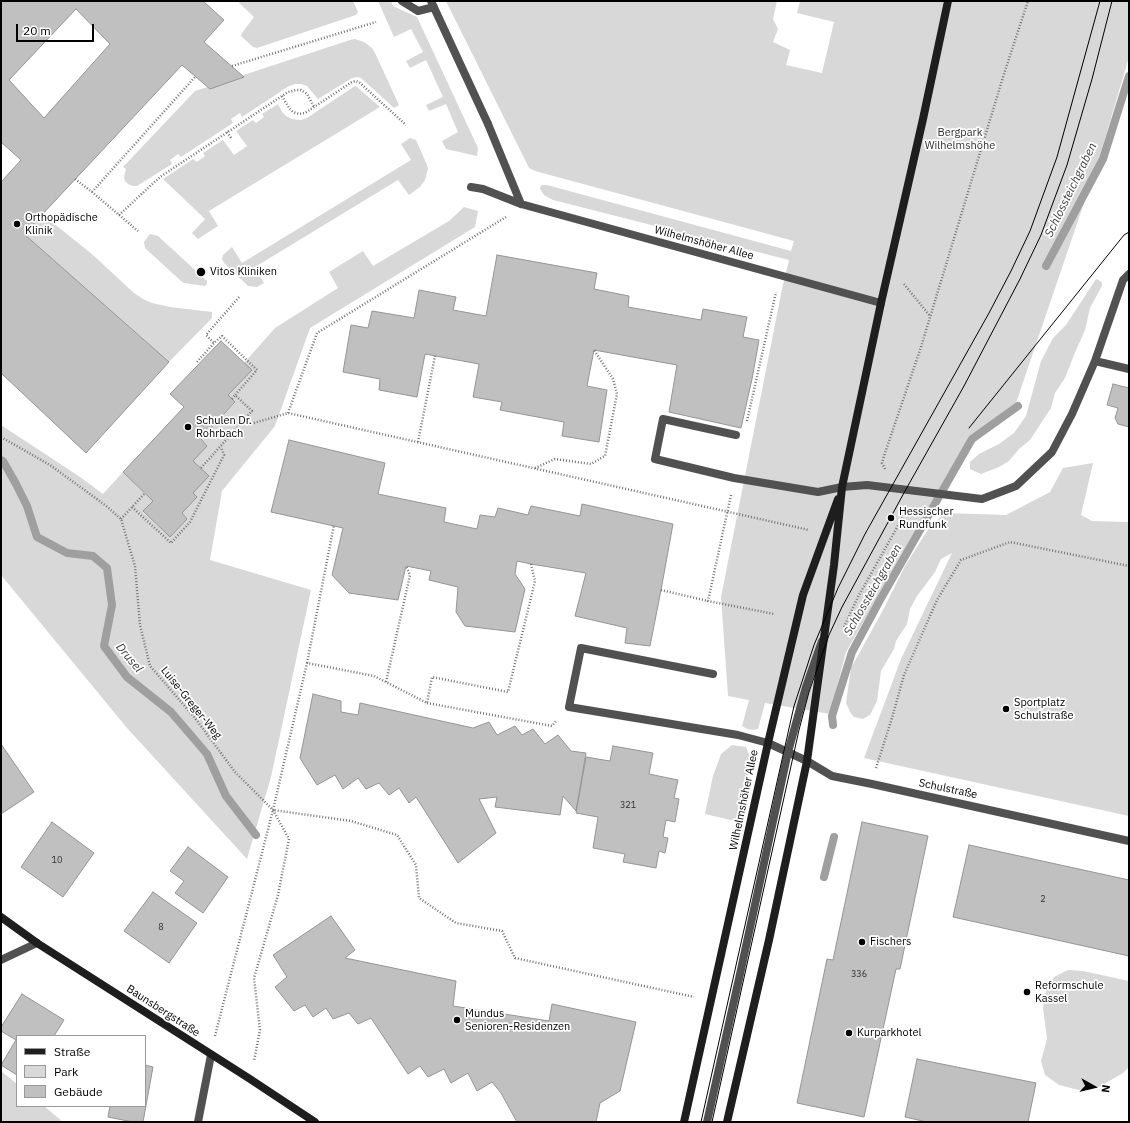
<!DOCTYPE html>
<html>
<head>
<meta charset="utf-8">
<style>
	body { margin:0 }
	#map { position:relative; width:1130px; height:1123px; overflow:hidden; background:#fff; font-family:"IBM Plex Sans",sans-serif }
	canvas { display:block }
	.frame { position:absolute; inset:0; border:2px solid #000; pointer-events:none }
	.legend { position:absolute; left:16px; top:1035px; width:130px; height:72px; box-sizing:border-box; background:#fff; border:1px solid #999; margin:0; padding:5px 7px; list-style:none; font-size:12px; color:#000 }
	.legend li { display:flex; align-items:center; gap:8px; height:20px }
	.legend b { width:20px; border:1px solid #999 }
	.north { position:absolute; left:1074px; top:1067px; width:40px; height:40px; -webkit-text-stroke:3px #fff; paint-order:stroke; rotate:98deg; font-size:11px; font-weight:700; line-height:16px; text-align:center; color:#000 }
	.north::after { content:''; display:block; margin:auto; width:14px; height:18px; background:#000; clip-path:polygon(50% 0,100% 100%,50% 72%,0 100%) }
	.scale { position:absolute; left:16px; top:24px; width:78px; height:18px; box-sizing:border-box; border:2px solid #000; border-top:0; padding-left:5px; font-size:12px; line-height:14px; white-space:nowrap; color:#000; -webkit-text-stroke:3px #fff; paint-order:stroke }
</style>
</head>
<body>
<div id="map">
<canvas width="1130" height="1123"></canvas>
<div class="frame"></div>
<ul class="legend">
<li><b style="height:5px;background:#1e1e1e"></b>Straße</li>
<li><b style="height:11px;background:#d8d8d8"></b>Park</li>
<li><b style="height:11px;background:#c0c0c0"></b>Gebäude</li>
</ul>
<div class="north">N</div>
<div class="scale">20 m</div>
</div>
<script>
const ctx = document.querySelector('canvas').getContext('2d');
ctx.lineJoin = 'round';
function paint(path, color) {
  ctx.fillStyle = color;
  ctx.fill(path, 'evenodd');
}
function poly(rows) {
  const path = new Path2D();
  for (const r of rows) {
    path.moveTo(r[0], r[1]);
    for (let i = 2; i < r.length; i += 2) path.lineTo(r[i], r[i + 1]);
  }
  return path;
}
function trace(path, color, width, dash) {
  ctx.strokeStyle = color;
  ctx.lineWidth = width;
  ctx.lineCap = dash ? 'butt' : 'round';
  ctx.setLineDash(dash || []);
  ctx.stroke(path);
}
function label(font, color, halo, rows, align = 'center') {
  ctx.font = font + ' "IBM Plex Sans",sans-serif';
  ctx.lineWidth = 3.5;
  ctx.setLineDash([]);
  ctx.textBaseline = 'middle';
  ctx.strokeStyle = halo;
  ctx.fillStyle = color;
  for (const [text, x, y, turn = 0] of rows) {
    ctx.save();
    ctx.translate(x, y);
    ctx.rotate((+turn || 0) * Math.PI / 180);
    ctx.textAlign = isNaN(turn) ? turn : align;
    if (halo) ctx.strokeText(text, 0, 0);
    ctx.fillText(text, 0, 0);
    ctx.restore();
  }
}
paint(poly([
	[237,1,353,1,358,12,356,15,257,48,253,47,241,36,242,33,254,17],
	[378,1,391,1,393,6,417,17,478,148,477,156,446,149,442,141,458,132,446,104,429,111,426,105,443,97,426,60,410,68,406,61,423,52,411,29,394,37],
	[446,1,777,1,773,19,778,29,773,42,790,50,786,65,822,73,834,22,797,13,800,1,1129,1,1129,57,1099,159,1016,403,970,436,846,652,830,714,765,703,758,729,753,730,747,729,742,726,749,700,728,696,721,597,782,289,789,260,553,200,544,195,540,189,541,185,547,185,791,251,794,241,535,171,529,168],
	[355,39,364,42,372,48,376,55,399,105,394,108,361,78,357,77,352,78,318,99,307,86,301,84,295,84,289,86,242,117,240,113,231,119,233,123,181,157,178,154,170,160,172,164,137,186,133,186,128,184,125,181,124,177,126,169,123,167,195,91,350,40],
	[355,86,357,87,380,107,209,211,218,226,198,239,192,233,205,219,163,179,193,159,197,162,205,156,203,153,223,140,234,155,247,146,236,131,253,120,256,123,264,117,262,114,278,104,282,112,286,116,292,119,301,120,307,118],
	[410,138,416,140,427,165,428,169,425,180,420,187,409,195,398,180,255,267,264,283,257,287,248,286,246,284,224,263,222,259,223,255,232,247,242,263,411,160,401,144],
	[464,207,478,211,475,227,310,328,275,426,222,491,210,560,311,590,271,777,247,859,127,728,1,575,1,425,80,477,103,494,123,472,153,501,143,512,170,537,187,519,182,513,197,497,193,493,193,461,207,446,201,439,235,403,228,395,251,370,244,363,275,328,338,288,329,272,363,251,373,266,449,221],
	[42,214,93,255,134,293,143,299,152,303,170,307,212,312,212,318,169,362,24,234],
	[150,234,158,236,207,281,207,284,205,286,184,283,181,281,145,248,144,242],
	[1096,279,1099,280,1102,283,1102,286,1090,308,1085,330,1074,355,1065,378,1055,393,1051,408,1030,440,1019,449,1009,461,999,467,981,474,970,469,970,462,979,454,999,444,1014,433,1026,416,1041,361,1053,338,1066,325],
	[1093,463,1081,515,1092,521,1129,522,1129,816,864,758,901,659,952,553,941,559,935,572,917,596,910,609,907,624,896,641,894,649,881,671,877,701,870,715,863,719,854,717,850,712,846,703,851,668,883,610,905,566,929,528,945,513,1006,515,1050,492,1063,468],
	[732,745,746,747,751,760,738,820,735,821,705,814,713,776,721,754],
	[1068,970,1083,971,1129,981,1129,1067,1123,1073,1099,1087,1079,1090,1059,1085,1045,1075,1041,1061,1047,1039,1043,1008,1046,990,1054,977],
	[1,1071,17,1084,17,1106,44,1106,63,1122,1,1122]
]), '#d8d8d8');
trace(poly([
	[1046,266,1103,159,1129,76],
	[1,460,3,461,16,484,27,506,37,537,67,553,93,556,107,568,112,605,104,646,127,677,171,712,207,754,226,796,256,835],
	[833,725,832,716,852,652,880,600,972,439,1018,406],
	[824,877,834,837]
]), '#9f9f9f', 8);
const building = poly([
	[1,1,203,1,224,20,204,42,244,77,210,89,182,65,24,234,169,362,86,453,1,373,1,182,21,160,1,142,1,1],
	[76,9,110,44,44,118,9,80,76,9],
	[497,255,597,273,594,289,629,296,628,307,701,320,703,309,747,317,743,337,759,340,752,379,741,428,669,412,677,365,594,350,587,386,607,390,599,442,562,436,564,422,500,410,502,402,473,397,479,364,425,354,417,397,379,390,380,379,343,372,351,325,368,328,372,311,414,318,419,290,456,297,453,310,486,316,497,255],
	[221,341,252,370,228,395,235,402,201,439,207,446,193,461,209,476,193,493,197,497,182,513,187,519,170,537,143,511,153,501,123,472,184,407,170,394,221,341],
	[1113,384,1129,388,1129,427,1118,424,1115,418,1118,408,1107,405,1113,384],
	[289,440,385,463,378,494,446,508,444,522,477,529,480,515,495,517,498,508,528,515,531,506,580,516,582,504,673,524,661,590,650,646,625,643,627,628,575,616,586,573,531,564,517,561,515,574,525,589,515,632,465,626,456,612,458,587,429,580,431,571,406,566,398,600,349,593,332,575,343,528,271,512,289,440],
	[313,694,341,701,341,712,358,715,360,703,473,728,489,722,497,735,515,726,522,735,533,729,545,744,558,735,571,751,586,753,576,811,563,796,560,815,495,807,497,797,479,799,496,833,458,863,416,797,409,803,399,788,389,795,379,783,366,789,358,778,343,789,335,775,317,785,300,758,313,694],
	[1,744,34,792,1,814,1,744],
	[613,746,653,753,649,774,678,780,674,798,679,799,675,822,666,820,663,837,668,838,665,853,659,851,656,868,623,862,625,854,593,848,598,817,576,813,586,757,610,761,613,746],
	[52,822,94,853,63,897,21,867,52,822],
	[862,822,928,836,900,969,896,969,864,1117,797,1103,827,959,833,960,862,822],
	[969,845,1129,880,1129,956,953,917,969,845],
	[188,847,228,877,203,913,175,893,184,881,170,871,188,847],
	[153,892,197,923,169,963,124,931,153,892],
	[331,916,355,950,345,958,456,981,453,1006,549,1021,552,1004,636,1022,620,1091,600,1103,596,1122,517,1122,501,1093,492,1082,477,1091,468,1073,451,1083,444,1069,428,1077,420,1066,408,1074,371,1018,358,1024,349,1013,333,1019,326,1008,313,1017,305,1005,294,1011,275,987,287,977,273,955,331,916],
	[22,994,64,1020,54,1036,17,1036,17,1075,1,1065,16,1040,1,1031,1,1027,22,994],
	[917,1059,1036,1083,1028,1122,927,1122,905,1117,917,1059],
	[145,1065,153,1067,143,1122,133,1122,108,1117,110,1106,145,1106,145,1065]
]);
paint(building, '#c0c0c0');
trace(building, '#959595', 1);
trace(poly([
	[232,66,376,22],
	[282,96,289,108,293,112,299,114,305,113,352,82,356,81,360,83,406,125],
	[227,132,232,139],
	[75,179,92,192,138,231],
	[92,192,195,77],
	[119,215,160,177,288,92,296,90,301,90,307,94,314,107],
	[904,284,930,316],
	[239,297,206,335,214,343,222,336,257,370,235,395,252,411,243,421,247,425,288,413,809,530],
	[197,362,214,343],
	[232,399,235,395],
	[288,413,317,333,506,217],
	[747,421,776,292],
	[1,437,50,465,105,505,121,519,135,566,140,625,150,666,195,718,235,772,273,810,289,839,278,895,254,978,260,1030,254,1061],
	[418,442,435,356],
	[201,468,243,421],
	[535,468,555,459,591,464,605,456,617,394,613,379,594,350],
	[885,469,882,463,884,456,921,347,1003,77,1028,1],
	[731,495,708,601,774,614],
	[132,507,171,543,190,522,224,455,221,447],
	[121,519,145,493],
	[531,564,535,581,508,692,432,677,427,703,374,676,307,663,273,810,351,821,397,835,416,865,419,898,456,923,502,931,515,958,694,997],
	[661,590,708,601],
	[844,627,858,597,904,515,901,507],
	[307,663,334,525],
	[386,682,410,575,406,566],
	[427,703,552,726,557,720],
	[876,768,892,718,904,675,937,600,961,560,1010,542,1129,566],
	[215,1036,273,810]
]), '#737373', 2.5, [1, 2]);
trace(poly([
	[402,1,418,11,434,7],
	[431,1,488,124],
	[1095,361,1129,369],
	[736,435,663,419,655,459,734,478,818,492,842,487,867,485,982,499,1016,486,1052,452,1072,414,1095,361,1123,280,1129,274],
	[713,674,581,648,569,707,738,735,768,743],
	[707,1122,740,974,788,752,806,687,822,641]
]), '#515151', 8);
trace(poly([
	[488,124,521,204],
	[471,187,483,189,521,204,881,303],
	[768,743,807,761,832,776,872,784,1129,841],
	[1,960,37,943],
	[198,1122,211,1055]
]), '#515151', 8);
trace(poly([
	[1,917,37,943,250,1079,315,1122],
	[684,1122,768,743,803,595,838,499],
	[727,1122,769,940,807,761,834,565,842,487,881,303,923,119,948,1]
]), '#1e1e1e', 8);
trace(poly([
	[969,428,1124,235,1129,232],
	[701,1122,794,706,814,645,838,588,865,534,989,313,1011,271,1030,231,1057,157,1100,1],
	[712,1122,799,730,809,692,829,635,842,607,905,491,964,386,1020,279,1041,235,1067,165,1092,79,1112,1]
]), '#000', 1);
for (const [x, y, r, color] of [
	[17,224,4,"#000"],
	[201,272,5,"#000"],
	[188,427,4,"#000"],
	[891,518,4,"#000"],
	[1006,709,4,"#000"],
	[862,942,4,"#000"],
	[1027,992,4,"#000"],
	[457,1020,4,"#000"],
	[849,1033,4,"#000"]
]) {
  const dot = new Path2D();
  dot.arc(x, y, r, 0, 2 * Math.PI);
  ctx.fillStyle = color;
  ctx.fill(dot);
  trace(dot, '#fff', 1.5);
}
label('9px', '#303030', null, [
	["321",628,805],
	["10",57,860],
	["2",1043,899],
	["8",161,927],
	["336",859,974]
]);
label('11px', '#2f2f2f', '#fff', [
	["Bergpark",960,133],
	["Wilhelmshöhe",960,146]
]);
label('11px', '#000', '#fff', [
	["Orthopädische",25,218],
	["Klinik",25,231],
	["Vitos Kliniken",210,272],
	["Schulen Dr.",196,421],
	["Rohrbach",196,434],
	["Hessischer",899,512],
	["Rundfunk",899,525],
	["Sportplatz",1014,703],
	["Schulstraße",1014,716],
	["Fischers",870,942],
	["Reformschule",1035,986],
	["Kassel",1035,999],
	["Mundus",465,1014],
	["Senioren-Residenzen",465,1027],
	["Kurparkhotel",857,1033]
], 'left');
label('11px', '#000', '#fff', [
	["Wilhelmshöher Allee",704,243,15],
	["Luise-Greger-Weg",191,703,51],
	["Schulstraße",948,789,12],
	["Wilhelmshöher Allee",744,800,-78],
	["Baunsbergstraße",163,1011,33]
]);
label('italic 12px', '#404040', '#fff', [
	["Schlossteichgraben",1071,190,-64],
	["Schlossteichgraben",873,590,-60],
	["Drusel",129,658,50]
]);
</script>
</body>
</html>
